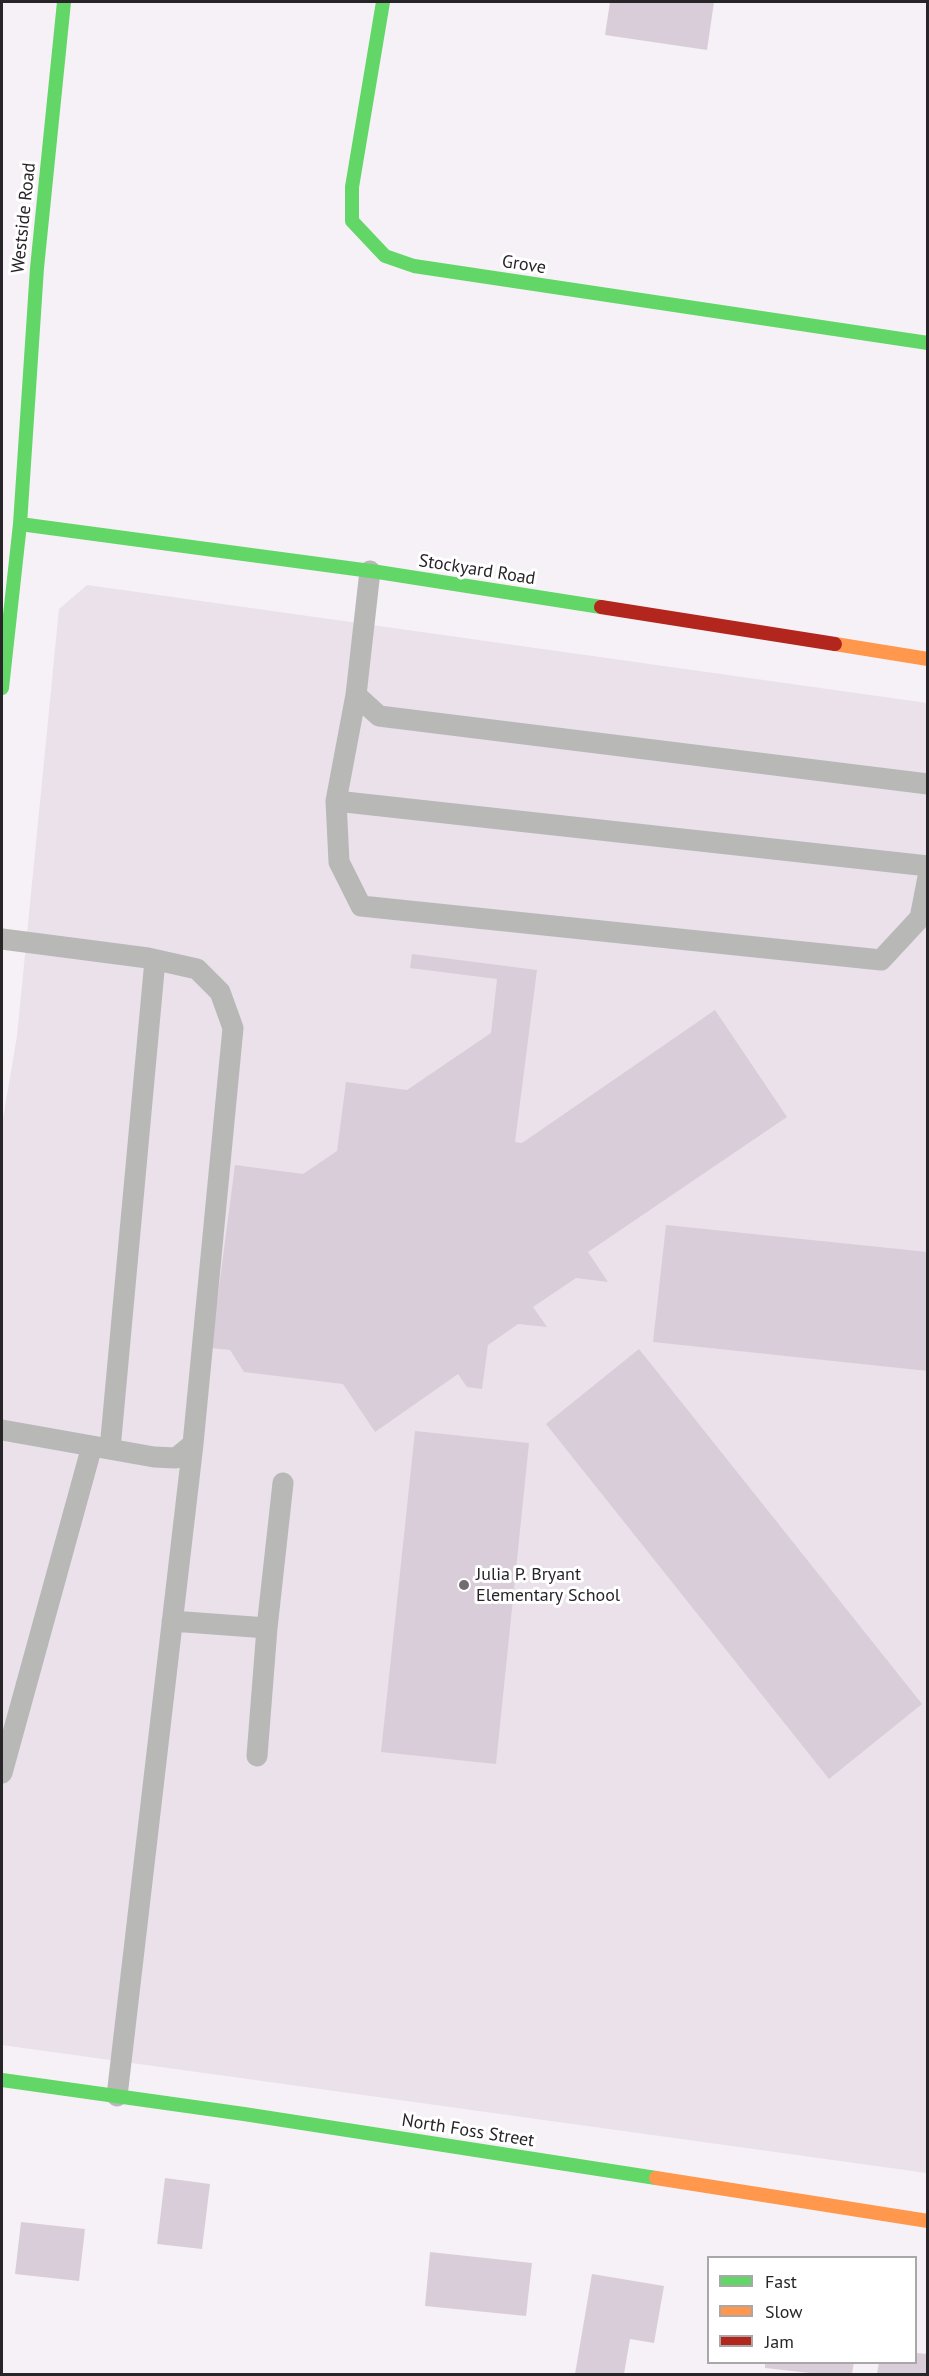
<!DOCTYPE html>
<html>
<head>
<meta charset="utf-8">
<style>
	body { margin:0 }
	#map { position:relative; width:929px; height:2376px; overflow:hidden; background:#f6f1f6; font-family:"PT Sans",sans-serif }
	canvas { display:block }
	.frame { position:absolute; inset:0; border:3px solid #282528; pointer-events:none }
	.legend { position:absolute; left:707px; top:2256px; width:210px; height:108px; box-sizing:border-box; background:#fff; border:2px solid #a9a8a9; margin:0; padding:8px 10px; list-style:none; font-size:18px; color:#282528 }
	.legend li { display:flex; align-items:center; gap:12px; height:30px }
	.legend b { width:30px; border:2px solid #a9a8a9 }
</style>
</head>
<body>
<div id="map">
<canvas width="929" height="2376"></canvas>
<div class="frame"></div>
<ul class="legend">
<li><b style="height:8px;background:#63d668"></b>Fast</li>
<li><b style="height:8px;background:#ff974d"></b>Slow</li>
<li><b style="height:8px;background:#b3261e"></b>Jam</li>
</ul>
</div>
<script>
const ctx = document.querySelector('canvas').getContext('2d');
ctx.lineJoin = 'round';
function paint(path, color) {
  ctx.fillStyle = color;
  ctx.fill(path, 'evenodd');
}
function poly(rows) {
  const path = new Path2D();
  for (const r of rows) {
    path.moveTo(r[0], r[1]);
    for (let i = 2; i < r.length; i += 2) path.lineTo(r[i], r[i + 1]);
  }
  return path;
}
function trace(path, color, width, dash) {
  ctx.strokeStyle = color;
  ctx.lineWidth = width;
  ctx.lineCap = dash ? 'butt' : 'round';
  ctx.setLineDash(dash || []);
  ctx.stroke(path);
}
function label(font, color, halo, rows, align = 'center') {
  ctx.font = font + ' "PT Sans",sans-serif';
  ctx.lineWidth = 6;
  ctx.setLineDash([]);
  ctx.textBaseline = 'middle';
  ctx.strokeStyle = halo;
  ctx.fillStyle = color;
  for (const [text, x, y, turn = 0] of rows) {
    ctx.save();
    ctx.translate(x, y);
    ctx.rotate((+turn || 0) * Math.PI / 180);
    ctx.textAlign = isNaN(turn) ? turn : align;
    if (halo) ctx.strokeText(text, 0, 0);
    ctx.fillText(text, 0, 0);
    ctx.restore();
  }
}
paint(poly([
	[87,585,927,703,927,2173,2,2045,2,1125,17,1036,59,609]
]), '#eae1ea');
paint(poly([
	[610,2,714,2,707,50,605,35],
	[412,954,537,970,515,1142,522,1143,715,1010,787,1117,588,1252,608,1282,576,1278,533,1307,547,1327,518,1324,488,1345,482,1389,467,1387,458,1374,375,1432,343,1384,244,1372,230,1350,211,1348,235,1165,303,1174,337,1151,346,1082,407,1090,491,1033,497,979,410,968],
	[666,1225,928,1252,928,1371,653,1342],
	[639,1349,922,1704,829,1779,546,1424],
	[415,1431,529,1443,496,1764,381,1752],
	[165,2178,210,2184,202,2249,157,2244],
	[21,2222,85,2229,79,2281,15,2274],
	[430,2252,532,2263,526,2316,425,2306],
	[592,2274,664,2286,654,2343,630,2339,624,2374,575,2374],
	[916,2353,928,2354,928,2374,877,2374,879,2362,916,2362],
	[765,2362,854,2362,852,2374,819,2374,765,2368]
]), '#dacdda');
trace(poly([
	[370,571,356,695,379,716,928,784],
	[356,695,336,801,339,862,361,906,881,960,920,918,928,877],
	[336,801,928,866],
	[2,939,148,958,197,969,220,992,233,1028,193,1444,176,1458,154,1457,2,1430],
	[110,1449,155,960],
	[172,1621,267,1628,257,1756],
	[267,1628,283,1483],
	[2,1773,92,1446],
	[117,2096,193,1444]
]), '#b8b8b7', 21);
trace(poly([
	[383,2,352,187,352,221,385,256,414,266,928,343],
	[20,524,378,572,601,607],
	[2,688,20,524,37,268,64,2],
	[2,2080,244,2114,656,2178]
]), '#63d668', 14);
trace(poly([
	[835,644,928,659],
	[656,2178,928,2221]
]), '#ff974d', 14);
trace(poly([
	[601,607,835,644]
]), '#b3261e', 14);
for (const [x, y, r, color] of [
	[464,1585,6,"#706c70"]
]) {
  const dot = new Path2D();
  dot.arc(x, y, r, 0, 2 * Math.PI);
  ctx.fillStyle = color;
  ctx.fill(dot);
  trace(dot, '#fff', 2);
}
label('18px', '#282528', '#fff', [
	["Westside Road",24,218,-84],
	["Grove",524,265,9],
	["Stockyard Road",477,570,9],
	["North Foss Street",468,2131,9]
]);
label('18px', '#282528', '#fff', [
	["Julia P. Bryant",476,1575],
	["Elementary School",476,1596]
], 'left');
</script>
</body>
</html>
